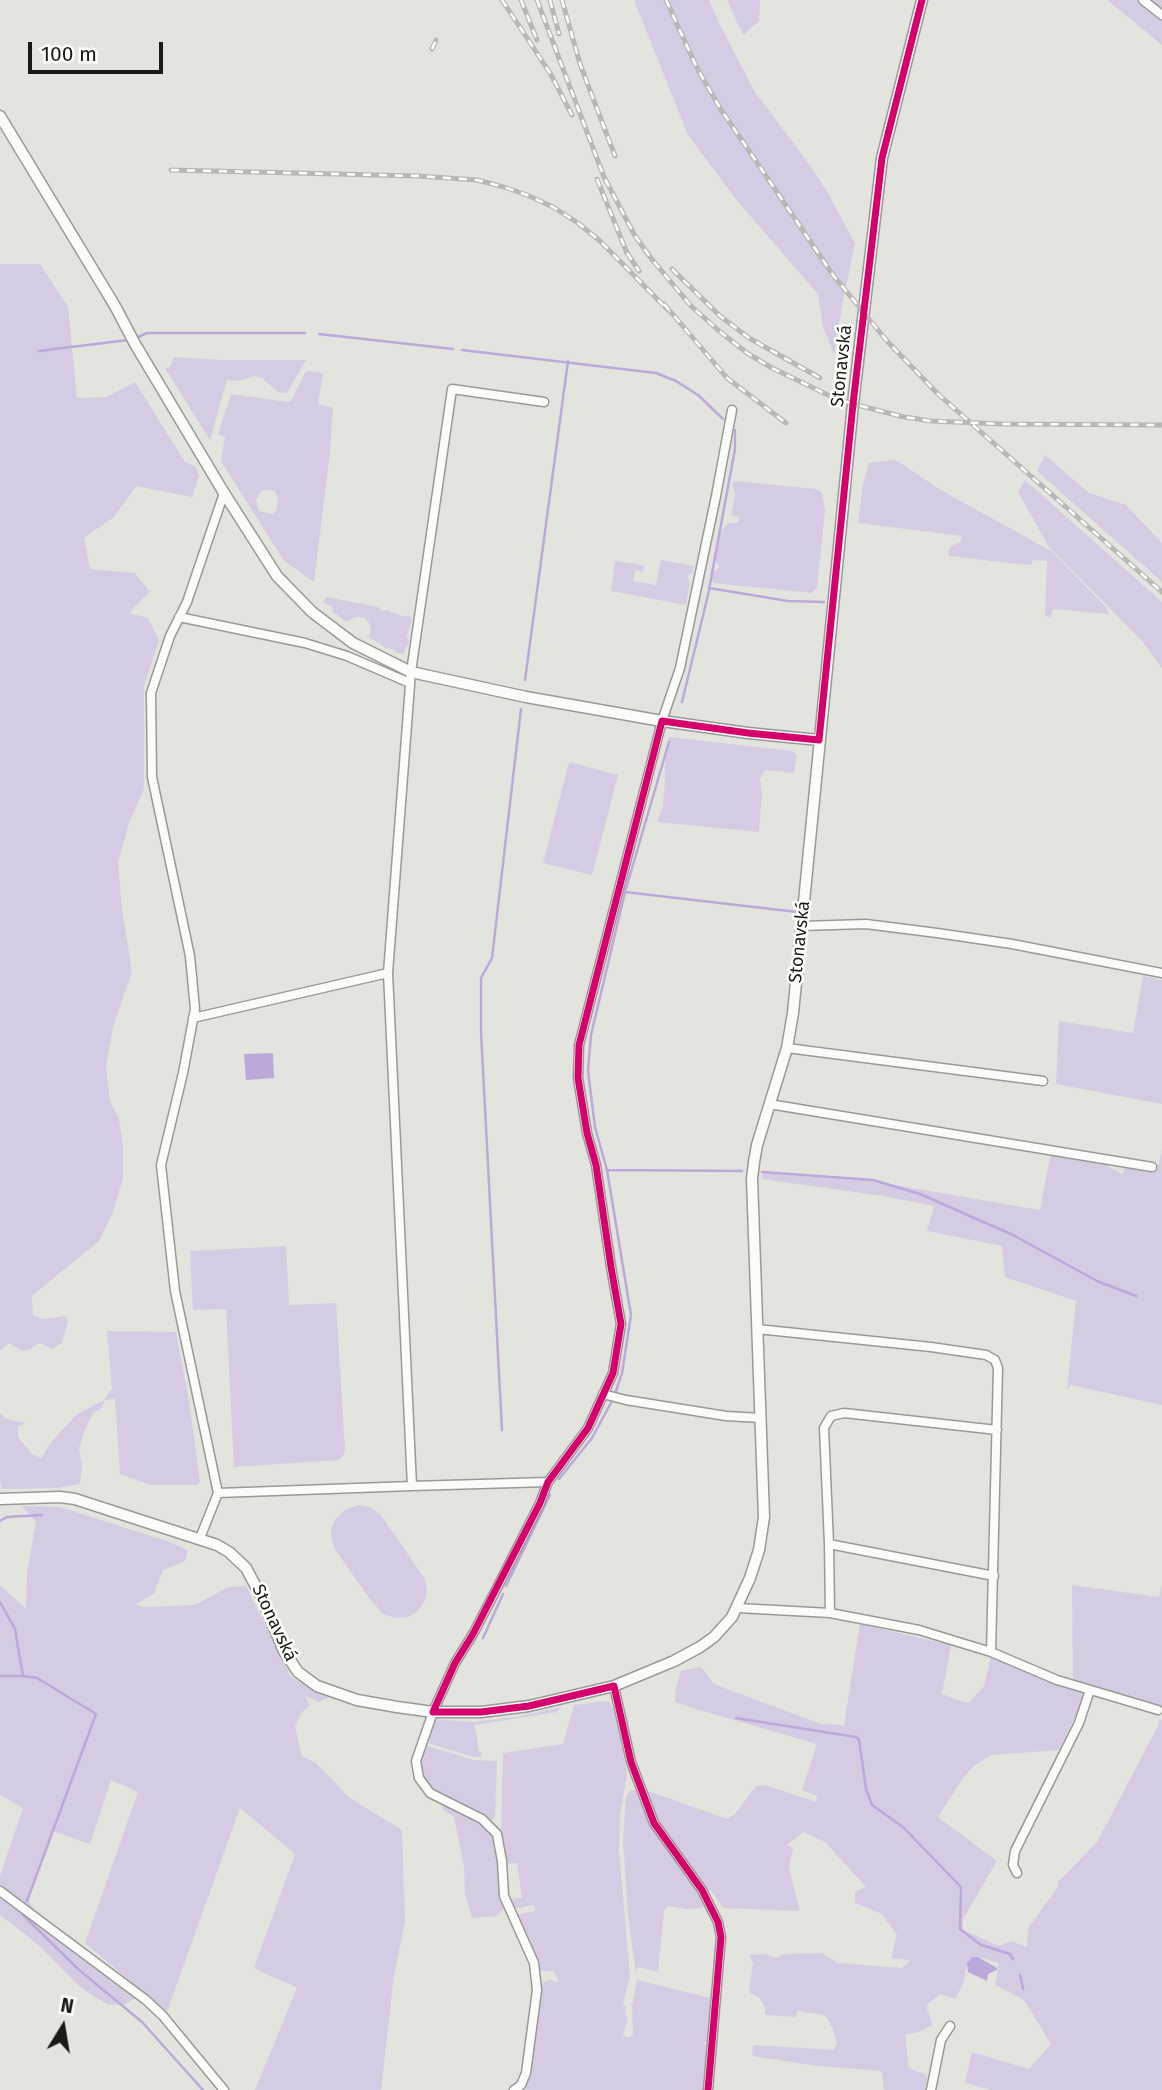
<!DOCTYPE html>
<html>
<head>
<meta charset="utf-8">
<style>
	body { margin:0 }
	#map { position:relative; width:1162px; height:2090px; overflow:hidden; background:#e4e4df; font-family:"Fira Sans",sans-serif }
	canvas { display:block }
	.north { position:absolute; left:28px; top:1992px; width:70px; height:70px; -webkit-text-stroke:5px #fffffe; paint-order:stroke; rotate:11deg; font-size:19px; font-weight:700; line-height:28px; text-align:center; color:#191916 }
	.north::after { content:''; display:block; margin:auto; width:24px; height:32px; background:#191916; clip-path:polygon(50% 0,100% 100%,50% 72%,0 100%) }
	.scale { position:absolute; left:28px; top:42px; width:135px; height:32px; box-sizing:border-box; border:4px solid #191916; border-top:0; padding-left:9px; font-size:21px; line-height:24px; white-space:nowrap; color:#191916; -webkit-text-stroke:5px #fffffe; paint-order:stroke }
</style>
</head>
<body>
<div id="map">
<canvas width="1162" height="2090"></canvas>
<div class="north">N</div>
<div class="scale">100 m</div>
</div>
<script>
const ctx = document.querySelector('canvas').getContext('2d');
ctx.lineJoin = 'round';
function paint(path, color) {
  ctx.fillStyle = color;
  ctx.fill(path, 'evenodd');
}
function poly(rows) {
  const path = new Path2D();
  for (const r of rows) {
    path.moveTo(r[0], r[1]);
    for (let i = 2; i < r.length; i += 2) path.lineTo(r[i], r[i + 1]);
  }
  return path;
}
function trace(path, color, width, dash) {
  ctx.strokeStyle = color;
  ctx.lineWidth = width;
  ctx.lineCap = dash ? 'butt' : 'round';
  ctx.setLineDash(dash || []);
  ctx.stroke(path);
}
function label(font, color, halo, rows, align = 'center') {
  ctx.font = font + ' "Fira Sans",sans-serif';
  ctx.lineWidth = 5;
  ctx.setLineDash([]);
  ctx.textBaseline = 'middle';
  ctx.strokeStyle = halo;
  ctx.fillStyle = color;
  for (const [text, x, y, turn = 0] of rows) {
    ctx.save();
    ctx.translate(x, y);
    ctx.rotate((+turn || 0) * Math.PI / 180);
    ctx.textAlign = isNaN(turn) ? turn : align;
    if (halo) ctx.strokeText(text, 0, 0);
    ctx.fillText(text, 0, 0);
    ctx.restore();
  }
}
paint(poly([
	[634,0,709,0,721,27,755,92,806,160,825,188,855,243,842,306,834,354,823,327,818,294,738,202,688,135],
	[727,0,760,0,759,21,743,35],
	[1107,0,1162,0,1162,45,1133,21],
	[0,264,40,264,68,307,77,398,106,397,135,382,185,462,196,467,199,476,192,497,136,486,114,517,84,538,90,569,135,573,150,592,129,613,148,618,159,640,144,686,144,789,129,823,118,863,122,909,132,972,113,1027,106,1067,110,1101,119,1119,123,1145,123,1178,113,1212,99,1241,32,1296,33,1315,42,1319,65,1316,68,1322,62,1343,52,1349,39,1343,31,1349,22,1351,9,1343,0,1351],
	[174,357,223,360,306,360,287,393,278,392,262,378,255,376,238,381,227,380,210,440,165,368,170,367],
	[306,371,323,373,318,404,333,408,330,453,314,582,284,561,221,461,225,437,218,434,231,394,288,402,291,401],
	[268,490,275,491,278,499,276,510,272,514,259,511,257,505,256,500,259,494,262,491],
	[1045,455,1089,493,1126,505,1162,543,1162,582,1037,471],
	[892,460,898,461,939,489,1051,551,1106,607,1109,614,1053,609,1051,617,1045,616,1047,561,1033,560,1031,565,1027,565,948,556,949,550,951,546,960,542,962,536,858,523,863,484,869,463],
	[1025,480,1162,602,1162,668,1142,641,1049,547,1018,492],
	[735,481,816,489,822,493,825,511,817,587,812,593,714,583,712,581,713,571,717,570,720,566,715,561,722,530,728,523,738,523,739,517,731,515,735,494,732,485],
	[661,560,694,566,692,573,687,576,690,582,686,605,611,591,615,561,644,565,643,572,635,570,633,581,656,585],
	[327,597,378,607,382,611,387,610,402,616,409,616,412,619,407,636,409,642,403,654,397,653,393,649,386,648,369,637,371,629,369,623,366,619,362,617,355,617,346,622,332,611,333,608,331,606,325,604,323,601],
	[669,737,792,751,797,755,794,773,765,770,760,779,762,794,759,832,657,822,663,806,665,778,665,760],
	[569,762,618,775,592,875,543,863],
	[1143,976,1162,980,1162,1104,1056,1084,1059,1021,1133,1033],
	[1162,1150,1162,1405,1071,1385,1067,1390,1076,1301,1005,1277,1002,1246,927,1231,934,1206,883,1196,762,1179,763,1173,871,1181,1040,1210,1051,1152,1107,1163,1109,1167,1123,1174,1125,1165,1152,1171,1159,1164],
	[286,1246,289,1305,336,1303,345,1449,343,1456,339,1460,234,1467,226,1309,193,1310,190,1251],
	[107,1331,176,1332,189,1401,200,1482,197,1485,150,1485,120,1474,115,1399,105,1400,102,1408,93,1413,84,1432,79,1448,82,1465,80,1484,56,1488,2,1489,0,1480,0,1412,5,1419,25,1423,18,1427,18,1437,32,1454,41,1458,52,1441,77,1414,104,1400,112,1389],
	[359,1505,370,1507,381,1515,425,1579,427,1592,424,1602,418,1611,408,1617,395,1618,383,1614,370,1599,336,1551,332,1541,331,1528,337,1517,347,1509],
	[22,1506,60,1507,170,1542,188,1550,185,1561,163,1570,154,1594,136,1604,144,1607,195,1605,228,1587,246,1586,291,1677,329,1698,319,1702,305,1696,310,1705,301,1713,295,1727,302,1756,316,1763,350,1798,402,1830,405,1921,394,1976,381,2090,255,2090,297,1988,254,1968,295,1854,240,1808,167,2012,85,1943,138,1792,111,1780,90,1844,52,1831,27,1899,56,1938,86,1952,137,1997,126,2004,109,2005,95,1997,79,1986,41,1947,0,1915,0,1876,23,1808,0,1795,0,1585,26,1609,27,1573,36,1522],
	[1162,1584,1162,1706,1155,1706,1073,1680,1072,1585,1158,1597,1160,1595],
	[860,1624,951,1645,942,1694,958,1700,968,1703,984,1686,991,1657,1060,1685,1081,1690,1083,1700,1059,1750,992,1755,975,1765,963,1778,938,1817,997,1861,963,1919,963,1930,999,1946,1011,1941,1027,1947,1028,1928,1058,1887,1058,1882,1097,1842,1159,1724,1159,1719,1162,1720,1162,2090,991,2090,965,2083,972,2052,1029,2069,1051,2044,1024,2000,995,1985,999,1963,978,1957,966,1968,968,1972,965,1969,964,1982,955,1999,940,1994,926,2006,933,2025,919,2032,905,2035,909,2068,927,2075,926,2090,884,2090,882,2073,880,2071,818,2066,752,2056,753,2045,834,2050,837,2043,833,2029,825,2015,797,2011,796,2017,765,2015,765,2007,759,1998,749,1992,753,1963,749,1955,764,1954,777,1958,784,1954,822,1953,837,1963,902,1968,910,1960,891,1958,897,1935,882,1914,855,1903,855,1892,866,1887,825,1842,804,1832,786,1845,793,1848,789,1868,800,1911,723,1908,711,1890,702,1890,706,1907,687,1909,668,1906,664,1910,658,1972,638,1967,636,1973,628,1915,623,1841,626,1797,630,1791,637,1789,643,1793,651,1792,727,1819,735,1814,756,1786,765,1785,816,1802,817,1796,802,1790,817,1744,699,1710,675,1702,676,1687,681,1671,701,1667,714,1684,821,1724,844,1725],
	[606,1701,610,1703,614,1711,627,1773,620,1816,619,1850,630,1976,623,2004,626,2008,625,2014,628,2018,623,2035,626,2037,631,2037,633,2033,632,2006,637,1980,711,1998,708,2042,704,2042,703,2044,708,2045,704,2090,526,2090,522,2073,532,1988,549,1980,559,1982,554,1971,539,1971,516,1915,535,1911,534,1905,513,1909,509,1899,522,1898,517,1863,506,1864,499,1878,504,1908,497,1916,472,1918,465,1894,464,1866,454,1817,442,1809,446,1798,436,1794,427,1784,420,1769,420,1757,424,1745,474,1760,497,1761,495,1816,490,1823,484,1826,497,1841,501,1837,503,1753,563,1744,574,1705],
	[561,1707,557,1712,475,1725,479,1752,482,1752,481,1757,473,1757,428,1743,432,1733,429,1732,435,1719,473,1722,516,1717]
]), '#d5cbe3');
paint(poly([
	[273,1053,274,1078,246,1080,244,1054],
	[973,1957,978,1957,997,1968,997,1970,988,1974,987,1981,968,1972,967,1963]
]), '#bca8da');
trace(poly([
	[319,334,453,349],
	[134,339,147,333,305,333],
	[462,350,656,373,676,381,698,395,723,419],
	[39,351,128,340],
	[709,588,788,601,824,602],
	[525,680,568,361],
	[682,702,708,595,735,449,735,430],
	[625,892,797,912],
	[607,1170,742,1171],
	[762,1172,873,1180,920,1194,1013,1235,1097,1281,1136,1296],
	[615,1394,622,1373,631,1315,607,1170,595,1127,588,1071,591,1035,625,892,669,742],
	[502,1430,481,1032,481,978,492,958,521,709],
	[559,1479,592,1438,612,1401],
	[0,1521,7,1517,42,1515],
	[506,1586,550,1495],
	[0,1602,15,1629,23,1676,0,1676],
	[483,1638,503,1594],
	[23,1676,37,1678,96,1714,27,1901],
	[736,1718,856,1737,859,1740,866,1789,872,1805,903,1827,961,1887,960,1929,981,1945,1010,1954,1013,1959],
	[22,1914,78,1969,142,2022,203,2090],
	[1020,1975,1023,1989]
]), '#bca8da', 2.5);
const minor = poly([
	[1143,0,1162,15],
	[179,617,305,643,347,656,410,683],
	[801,926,866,924,937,933,1012,944,1162,973],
	[193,1018,388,973],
	[787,1048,1043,1081],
	[769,1104,1152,1167],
	[603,1394,626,1400,726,1416,761,1418],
	[412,1486,548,1482],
	[218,1493,175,1291,161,1165,183,1073,195,1009,190,956,152,777,151,693,170,636,187,602,224,493],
	[200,1538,218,1493,412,1486,388,973,411,672,452,389,544,402],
	[829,1544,994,1576],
	[738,1608,830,1613,919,1630,991,1652,998,1368,995,1360,986,1355,931,1347,757,1329],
	[830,1613,829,1544,824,1428,831,1416,844,1413,997,1430],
	[991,1652,1057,1680,1158,1710],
	[614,1686,631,1762,654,1823,702,1890,718,1922,721,1937,708,2090],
	[1017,1873,1013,1865,1015,1851,1079,1723,1090,1690],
	[0,1891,146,2000,163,2016,224,2090],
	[514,2090,521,2085,526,2073,537,1990,534,1963,504,1896,502,1861,497,1834,482,1819,430,1793,419,1778,416,1761,433,1712,455,1663,473,1634,499,1584,540,1503,548,1482,588,1428,613,1373,621,1324,611,1267,596,1165,587,1133,578,1078,579,1045,662,721,680,668,716,496,732,410],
	[931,2090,941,2040,950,2026]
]);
const tertiary = poly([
	[0,116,115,306,135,344,224,493,277,576,312,612,353,643,411,672,526,697,662,721,748,733,819,740],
	[0,1499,60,1497,75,1499,217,1545,229,1552,246,1568,261,1596,284,1651,298,1672,317,1686,357,1700,397,1707,433,1712,481,1712,529,1706,614,1686,674,1661,700,1647,714,1637,732,1617,750,1578,759,1550,764,1517,752,1179,754,1162,757,1145,787,1048,793,1013,853,404,882,158,922,0]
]);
trace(minor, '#999996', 11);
trace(tertiary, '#999996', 13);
trace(minor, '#fbfbfa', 8);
trace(tertiary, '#fbfbfa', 10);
const rail = poly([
	[502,0,550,73,572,115],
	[521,0,537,40],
	[537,0,604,177,634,234,650,257,691,306,718,330,747,353,772,368,830,396,853,404,904,417,931,421,1002,424,1162,425],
	[550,0,559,34],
	[562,0,580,64,615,156],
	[666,0,697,68,720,108,833,275,887,341,938,394,1162,592],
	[432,49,436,40],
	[171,170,418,176,477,180,504,187,527,195,553,207,578,223,600,241,670,312],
	[597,179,627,253,639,271],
	[672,269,720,316,749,338,820,378],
	[664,304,727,378,786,423]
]);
trace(rail, '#b8b8b6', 5);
trace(rail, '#fffffe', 2.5, [8]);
trace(poly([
	[708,2090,721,1937,718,1922,702,1890,654,1823,631,1762,614,1686,529,1706,481,1712,433,1712,455,1663,473,1634,540,1503,548,1482,588,1428,613,1373,621,1324,611,1267,596,1165,587,1133,578,1078,579,1045,662,721,748,733,819,740,853,404,882,158,922,0]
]), '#d6006c', 7);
label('18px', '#191916', '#fffffe', [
	["Stonavská",842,366,-84],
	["Stonavská",800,942,-84],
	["Stonavská",274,1623,65]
]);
</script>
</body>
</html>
